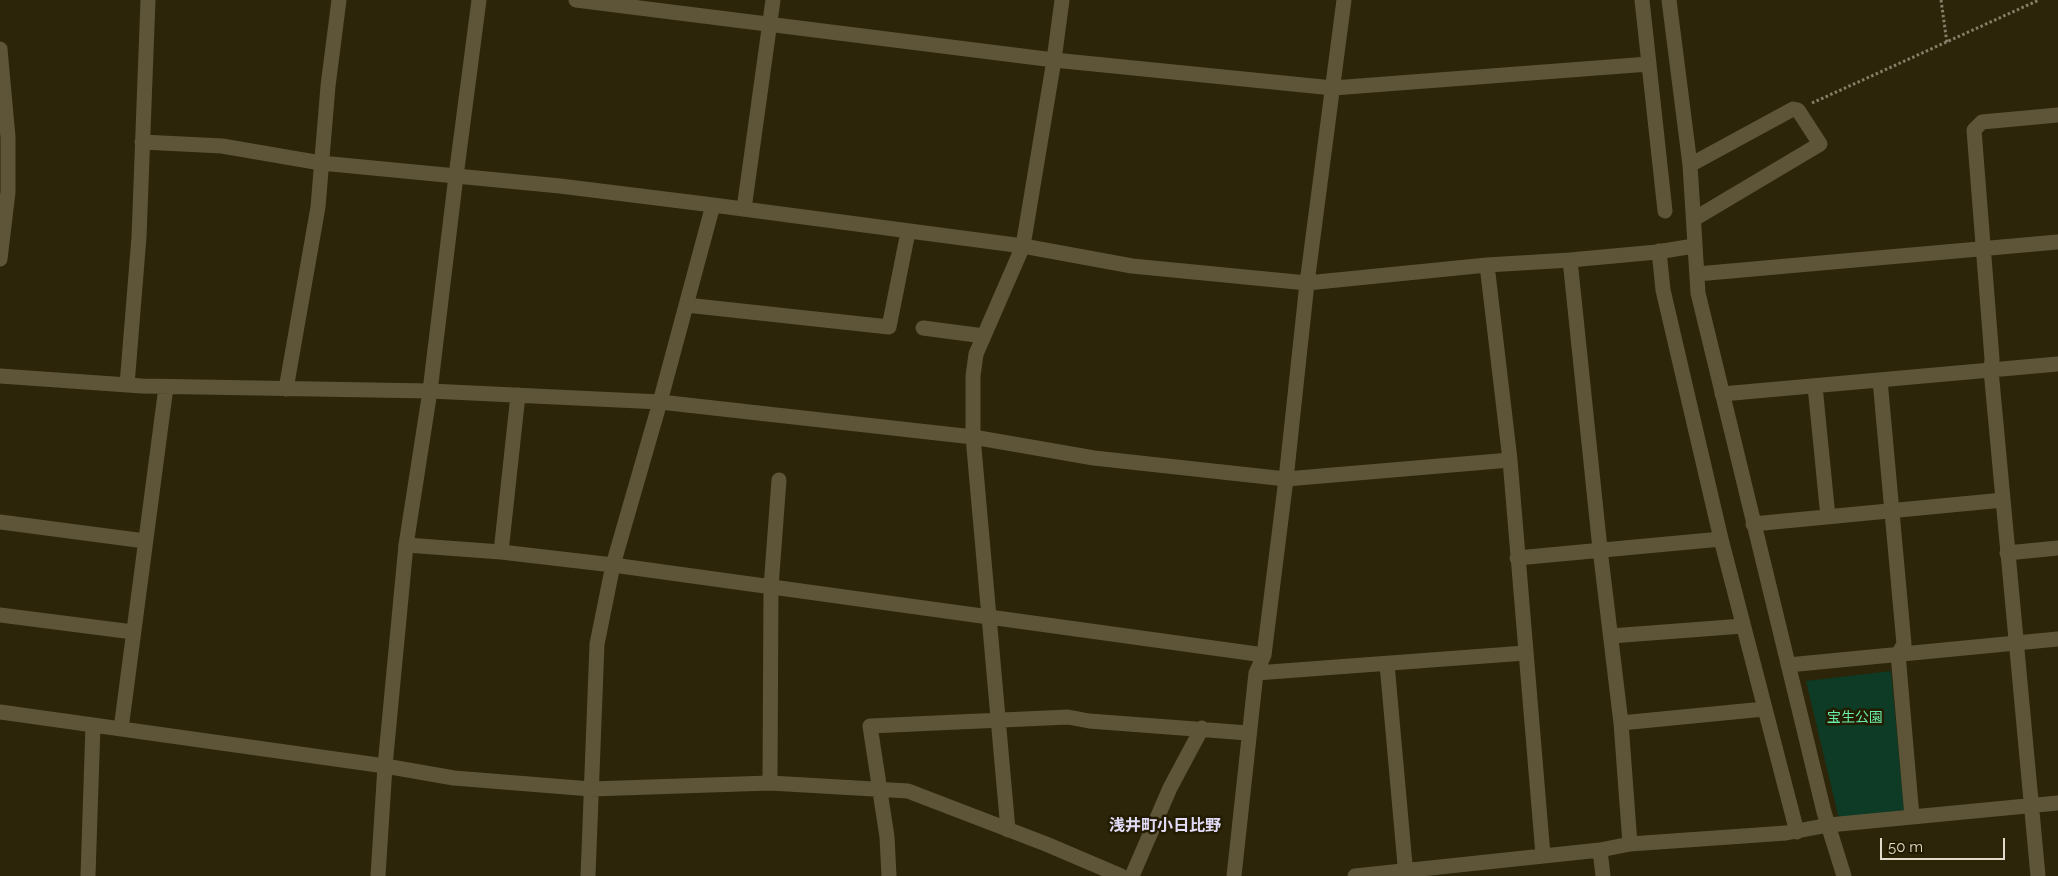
<!DOCTYPE html>
<html>
<head>
<meta charset="utf-8">
<style>
	body { margin:0 }
	#map { position:relative; width:2058px; height:876px; overflow:hidden; background:#2d2509; font-family:Raleway,sans-serif }
	canvas { display:block }
	.scale { position:absolute; left:1880px; top:838px; width:125px; height:22px; box-sizing:border-box; border:2px solid #e1dccc; border-top:0; padding-left:6px; font-size:15px; line-height:18px; white-space:nowrap; color:#e1dccc; -webkit-text-stroke:4px #231c01; paint-order:stroke }
</style>
</head>
<body>
<div id="map">
<canvas width="2058" height="876"></canvas>
<div class="scale">50 m</div>
</div>
<script>
const ctx = document.querySelector('canvas').getContext('2d');
ctx.lineJoin = 'round';
function paint(path, color) {
  ctx.fillStyle = color;
  ctx.fill(path, 'evenodd');
}
function poly(rows) {
  const path = new Path2D();
  for (const r of rows) {
    path.moveTo(r[0], r[1]);
    for (let i = 2; i < r.length; i += 2) path.lineTo(r[i], r[i + 1]);
  }
  return path;
}
function trace(path, color, width, dash) {
  ctx.strokeStyle = color;
  ctx.lineWidth = width;
  ctx.lineCap = dash ? 'butt' : 'round';
  ctx.setLineDash(dash || []);
  ctx.stroke(path);
}
function label(font, color, halo, rows, align = 'center') {
  ctx.font = font + ' Raleway,"Noto Sans JP",sans-serif';
  ctx.lineWidth = 5;
  ctx.setLineDash([]);
  ctx.textBaseline = 'middle';
  ctx.strokeStyle = halo;
  ctx.fillStyle = color;
  for (const [text, x, y, turn = 0] of rows) {
    ctx.save();
    ctx.translate(x, y);
    ctx.rotate((+turn || 0) * Math.PI / 180);
    ctx.textAlign = isNaN(turn) ? turn : align;
    if (halo) ctx.strokeText(text, 0, 0);
    ctx.fillText(text, 0, 0);
    ctx.restore();
  }
}
paint(poly([
	[1891,671,1904,810,1839,819,1806,681]
]), '#0d3b26');
trace(poly([
	[1941,0,1947,43],
	[1812,103,2039,0]
]), '#867f69', 3, [2.5, 2.5]);
trace(poly([
	[576,0,1054,60,1333,88,1649,64],
	[1642,0,1665,211],
	[1669,0,1690,165,1698,293,1824,812,1844,876],
	[0,49,8,137,8,192,0,259],
	[142,142,222,146,321,163,560,186,713,205,1023,246,1132,266,1307,283,1487,265,1570,260,1657,252,1694,246],
	[1690,165,1793,109,1798,110,1820,144,1694,219],
	[744,209,773,0],
	[1659,251,1663,290,1721,539,1797,832],
	[1570,260,1600,549,1621,723,1630,844],
	[1487,265,1510,460,1543,855],
	[1697,274,2058,242],
	[686,305,889,327,908,232],
	[923,328,984,336],
	[0,376,142,386,430,391,660,402,973,437,1094,458,1286,479,1510,460],
	[1880,380,1904,644,1898,654,1912,817],
	[127,385,139,237,148,0],
	[1815,386,1828,517],
	[286,389,318,207,328,86,339,0],
	[1722,394,2058,364],
	[0,522,145,541],
	[1753,524,2003,500],
	[406,545,501,552,613,565,1264,655],
	[501,552,518,395],
	[2007,553,2058,548],
	[1517,558,1721,539],
	[0,615,133,632],
	[1611,636,1743,626],
	[1387,664,1406,876],
	[1788,665,2058,639],
	[1256,673,1525,653],
	[0,712,385,766,454,778,591,789,770,783,908,791,1046,844,1121,876],
	[1621,723,1764,709],
	[121,729,166,387],
	[770,783,771,587,779,480],
	[1008,830,973,437,973,376,976,354,1023,246,1054,60,1062,0],
	[1600,850,1603,876],
	[88,876,93,725],
	[588,876,597,644,613,565,660,402,713,205],
	[889,876,887,837,870,726,1068,717,1089,721,1248,733],
	[1132,876,1170,788,1202,728],
	[1234,876,1256,673,1264,655,1286,479,1307,283,1344,0],
	[1355,876,1600,850,1630,844,1786,833,1829,825,2058,803],
	[2038,876,1991,370,1992,359,1974,130,1982,122,2058,115]
]), '#5e5539', 15);
trace(poly([
	[378,876,385,766,406,545,430,391,456,176,479,0]
]), '#5e5539', 15);
label('14px', '#6aeead', '#231c01', [
	["宝生公園",1855,718]
]);
label('bold 16px', '#e2dcf9', '#231c01', [
	["浅井町小日比野",1165,826]
]);
</script>
</body>
</html>
